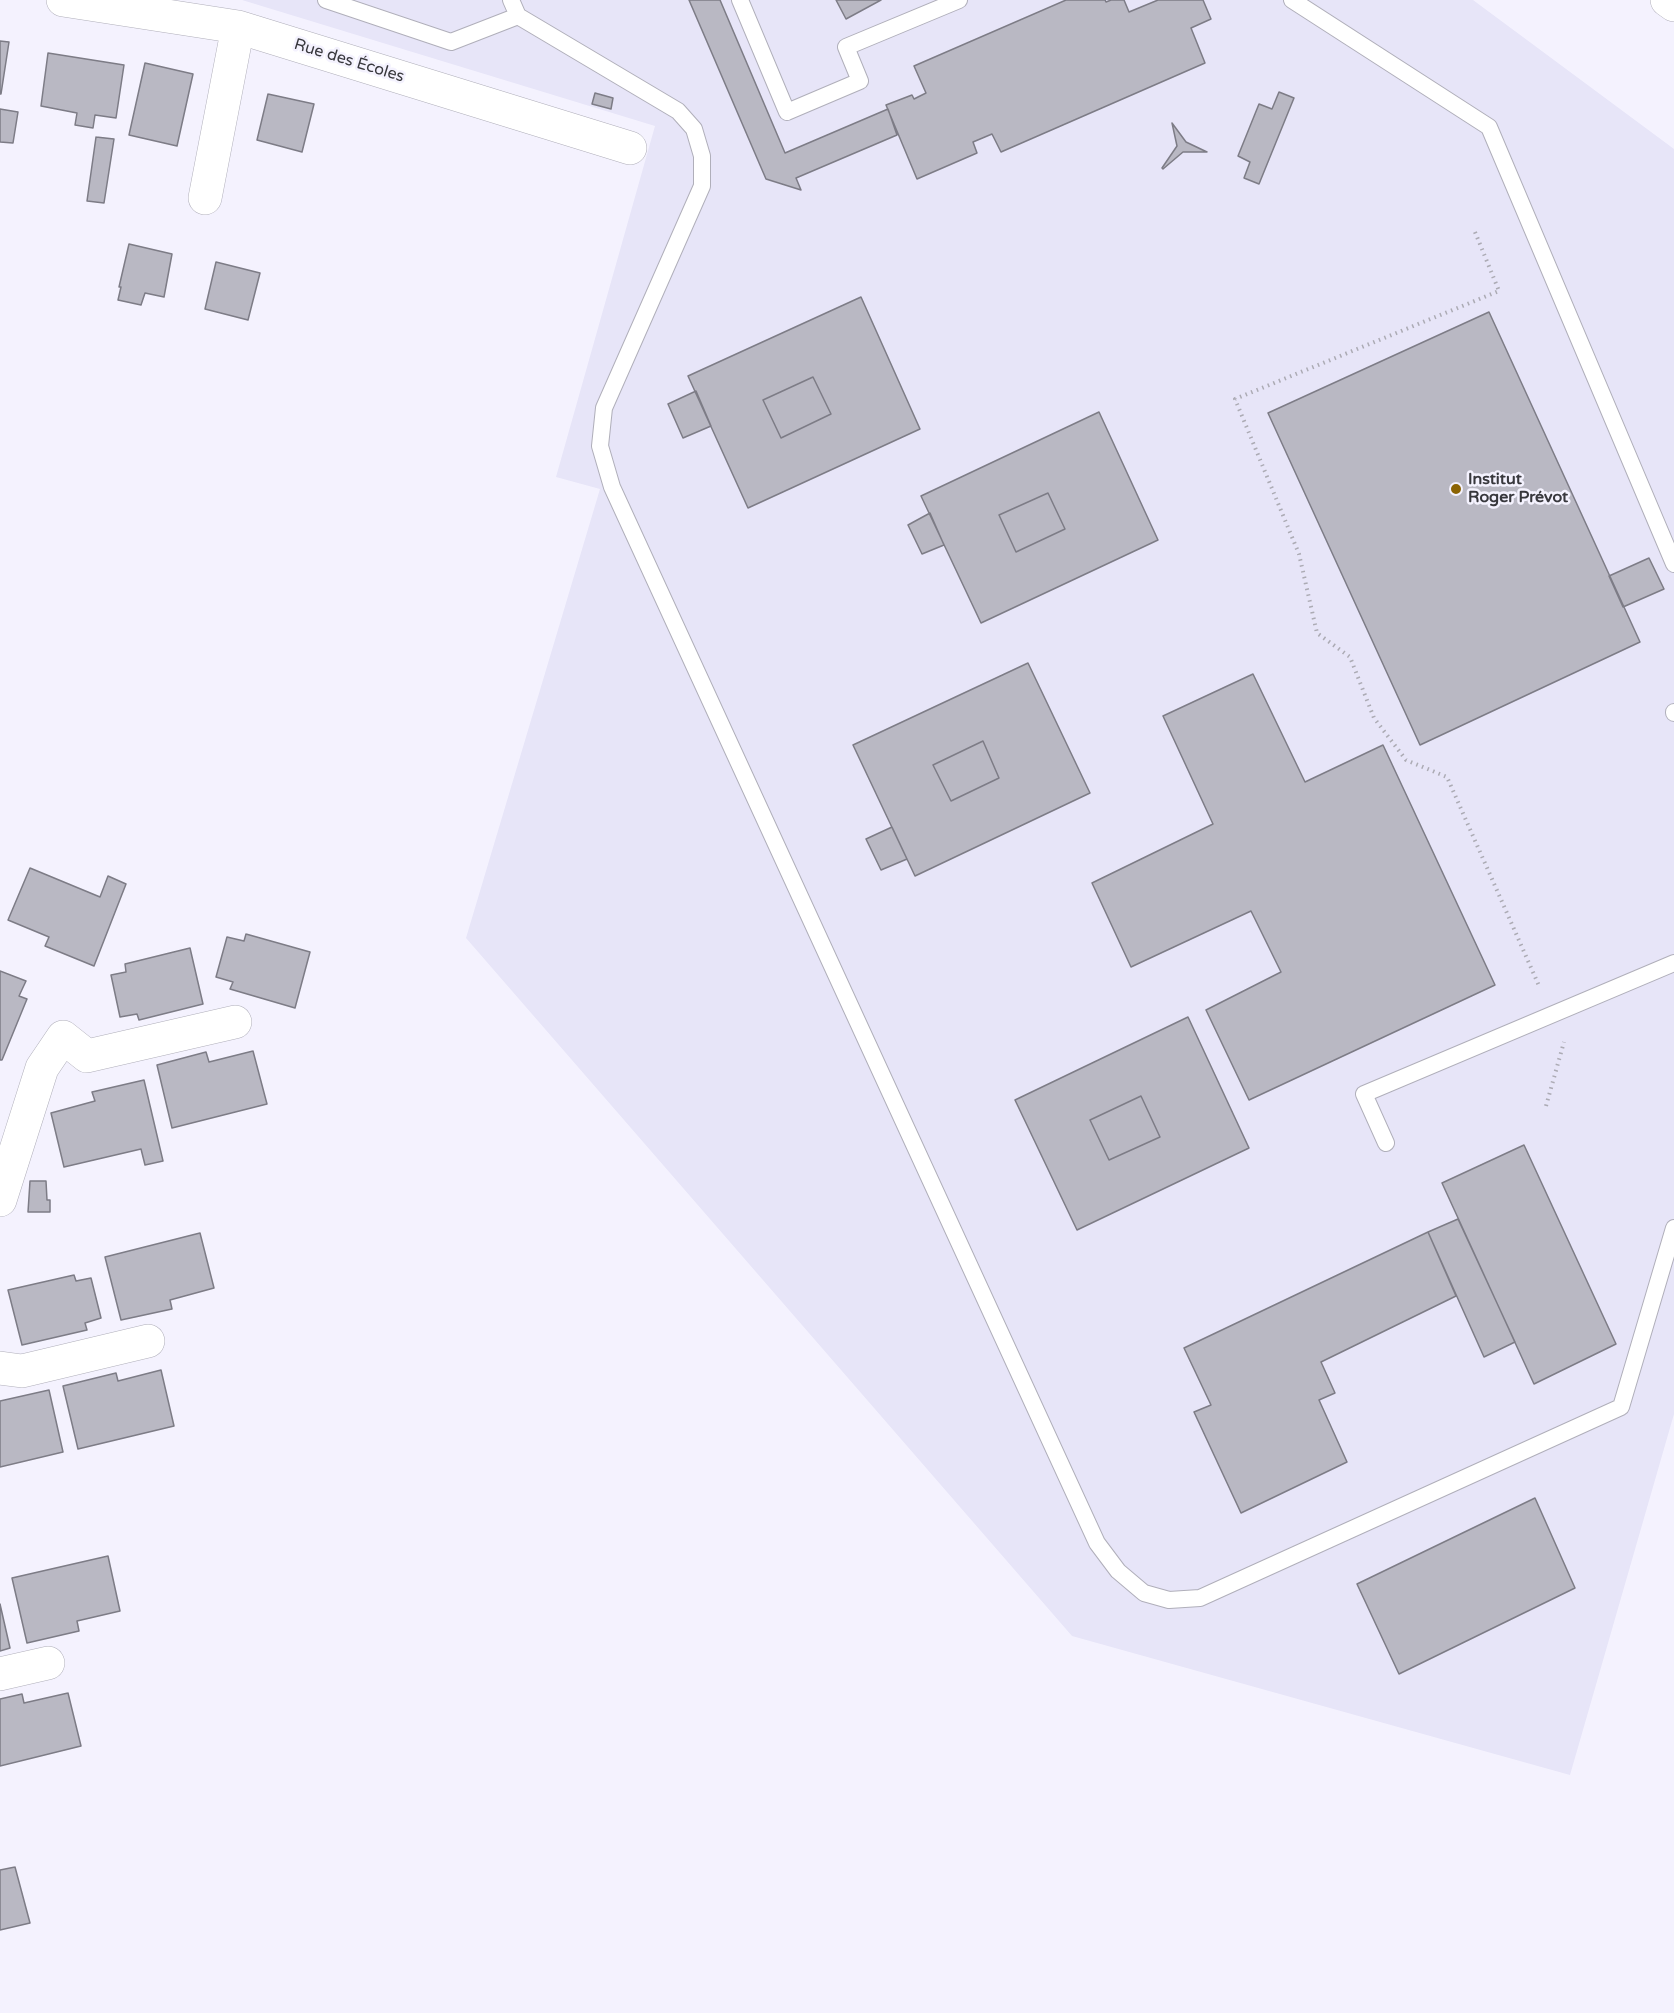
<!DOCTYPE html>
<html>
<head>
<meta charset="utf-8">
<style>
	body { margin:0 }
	canvas { display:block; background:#f4f2fe }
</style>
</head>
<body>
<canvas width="1674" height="2013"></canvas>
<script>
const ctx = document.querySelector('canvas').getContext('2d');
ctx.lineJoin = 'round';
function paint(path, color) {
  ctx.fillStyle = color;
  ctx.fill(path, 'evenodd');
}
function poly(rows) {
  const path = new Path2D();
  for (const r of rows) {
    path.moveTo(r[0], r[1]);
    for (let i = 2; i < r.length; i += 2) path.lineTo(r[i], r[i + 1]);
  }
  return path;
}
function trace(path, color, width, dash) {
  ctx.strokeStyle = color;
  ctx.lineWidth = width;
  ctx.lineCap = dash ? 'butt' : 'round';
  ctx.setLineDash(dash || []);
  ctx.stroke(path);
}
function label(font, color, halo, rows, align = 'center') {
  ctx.font = font + ' "Varela Round",sans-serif';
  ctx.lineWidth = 5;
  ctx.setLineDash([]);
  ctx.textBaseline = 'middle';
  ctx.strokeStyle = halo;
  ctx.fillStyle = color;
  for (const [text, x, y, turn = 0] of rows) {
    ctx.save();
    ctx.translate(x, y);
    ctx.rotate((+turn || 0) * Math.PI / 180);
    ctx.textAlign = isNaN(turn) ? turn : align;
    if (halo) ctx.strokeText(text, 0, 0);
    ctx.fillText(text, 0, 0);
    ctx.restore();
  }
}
paint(poly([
	[242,0,1473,0,1674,149,1674,1414,1570,1775,1072,1636,466,938,600,489,556,477,655,126]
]), '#e7e5f8');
const building = poly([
	[689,0,720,0,785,153,888,109,897,135,796,178,801,190,766,179,689,0],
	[836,0,881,0,846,19,836,0],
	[1066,0,1105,0,1106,2,1111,0,1124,0,1129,12,1158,0,1203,0,1211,19,1191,28,1205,63,1001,152,992,134,973,142,977,153,917,179,886,105,912,95,914,99,926,93,914,66,1066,0],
	[0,41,9,42,1,94,0,94,0,41],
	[48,53,124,65,116,118,95,115,93,128,75,125,77,113,41,106,48,53],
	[145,63,193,74,177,146,129,135,145,63],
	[1279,92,1294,98,1259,184,1244,178,1250,162,1238,156,1259,104,1272,109,1279,92],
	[595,93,613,98,611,109,592,104,595,93],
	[268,94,314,104,302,152,257,140,268,94],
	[0,109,18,112,13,143,0,142,0,109],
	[1172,123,1186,142,1207,152,1183,152,1163,169,1162,168,1177,146,1172,123],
	[96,137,114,139,104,203,87,201,96,137],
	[129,244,172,254,164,297,145,293,141,305,118,300,121,287,119,287,129,244],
	[216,262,260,273,248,320,205,309,216,262],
	[861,297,920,429,748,508,688,376,861,297],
	[813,377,831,414,781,438,763,400,813,377],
	[1489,312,1640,642,1420,745,1268,413,1489,312],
	[813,377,831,414,781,438,763,400,813,377],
	[696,391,711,426,683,438,668,404,696,391],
	[1099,412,1158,540,981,623,921,496,1099,412],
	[1048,493,1065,529,1016,552,999,515,1048,493],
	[1048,493,1065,529,1016,552,999,515,1048,493],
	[930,513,944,545,922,554,908,525,930,513],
	[1649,558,1664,589,1623,607,1609,576,1649,558],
	[1028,663,1090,793,915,876,853,745,1028,663],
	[983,741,999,778,951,801,933,765,983,741],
	[1253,674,1305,782,1383,745,1495,985,1249,1100,1206,1010,1281,972,1251,911,1131,967,1092,883,1213,824,1163,716,1253,674],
	[983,741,999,778,951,801,933,765,983,741],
	[892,827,907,859,881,870,866,839,892,827],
	[30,868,100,897,108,876,126,884,94,966,45,946,49,937,8,920,30,868],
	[246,934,310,952,295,1008,230,989,233,982,216,977,227,937,244,941,246,934],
	[190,948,203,1004,139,1020,137,1014,120,1017,111,975,126,972,125,964,190,948],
	[0,971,26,981,19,996,27,999,2,1060,0,1060,0,971],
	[1188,1017,1249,1148,1077,1230,1015,1100,1188,1017],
	[1141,1096,1160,1137,1109,1160,1090,1120,1141,1096],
	[253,1051,267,1104,172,1128,157,1065,206,1052,209,1062,253,1051],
	[144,1080,163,1161,145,1165,141,1149,64,1167,51,1113,95,1101,92,1092,144,1080],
	[1141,1096,1160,1137,1109,1160,1090,1120,1141,1096],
	[1524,1145,1616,1344,1534,1384,1442,1183,1524,1145],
	[30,1181,46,1181,47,1200,50,1200,50,1212,28,1212,30,1181],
	[1458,1219,1515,1342,1484,1357,1428,1232,1458,1219],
	[1428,1232,1456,1296,1321,1362,1335,1393,1319,1400,1347,1462,1241,1513,1194,1412,1211,1405,1184,1348,1428,1232],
	[200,1233,214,1288,170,1300,172,1309,121,1320,105,1257,200,1233],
	[74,1275,76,1281,91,1278,101,1318,85,1323,87,1330,22,1345,8,1290,74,1275],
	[161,1370,174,1426,78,1449,63,1386,116,1373,118,1381,161,1370],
	[49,1390,63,1452,0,1467,0,1401,49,1390],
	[1535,1498,1575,1588,1399,1674,1357,1584,1535,1498],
	[108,1556,120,1611,77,1621,79,1631,27,1643,12,1578,108,1556],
	[0,1604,10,1648,0,1651,0,1604],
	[68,1693,81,1746,0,1766,0,1699,22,1694,24,1703,68,1693],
	[15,1867,30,1923,0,1930,0,1870,15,1867]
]);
paint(building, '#b9b8c3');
trace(building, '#7d7c86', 1.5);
const lane = poly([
	[326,0,451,42,518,16,678,111,694,129,702,156,702,186,604,408,600,446,612,487,1097,1543,1118,1571,1144,1593,1169,1600,1200,1598,1621,1407,1674,1228],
	[511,0,518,16],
	[740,0,787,112,860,81,846,47,959,0],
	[1292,0,1489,127,1674,564],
	[1674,712,1674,713],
	[1386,1143,1364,1094,1674,963]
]);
const street = poly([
	[63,0,238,27,630,148],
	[205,198,238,27],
	[0,1200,42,1068,63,1037,87,1056,235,1022],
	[0,1368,22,1371,148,1341],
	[0,1674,48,1663]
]);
const secondary = poly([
	[1667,0,1674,5]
]);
trace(lane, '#b0afba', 18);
trace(street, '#b0afba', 34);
trace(secondary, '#b0afba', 34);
trace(poly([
	[1475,232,1499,291,1235,399,1299,554,1317,633,1350,657,1374,718,1406,760,1447,777,1540,988],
	[1546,1106,1564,1042]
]), '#acabb4', 4, [1.5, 4.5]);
trace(lane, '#fff', 16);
trace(street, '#fff', 33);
trace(secondary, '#fff', 33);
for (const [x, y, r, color] of [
	[1456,489,6,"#8b6303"]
]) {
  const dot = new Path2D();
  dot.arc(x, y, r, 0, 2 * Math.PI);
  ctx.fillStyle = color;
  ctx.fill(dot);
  trace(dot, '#f4f2fe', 2);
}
label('16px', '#38383d', '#f4f2fe', [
	["Rue des Écoles",349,61,17]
]);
label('bold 16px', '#38383d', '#f4f2fe', [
	["Institut",1468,480],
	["Roger Prévot",1468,498]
], 'left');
</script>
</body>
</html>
